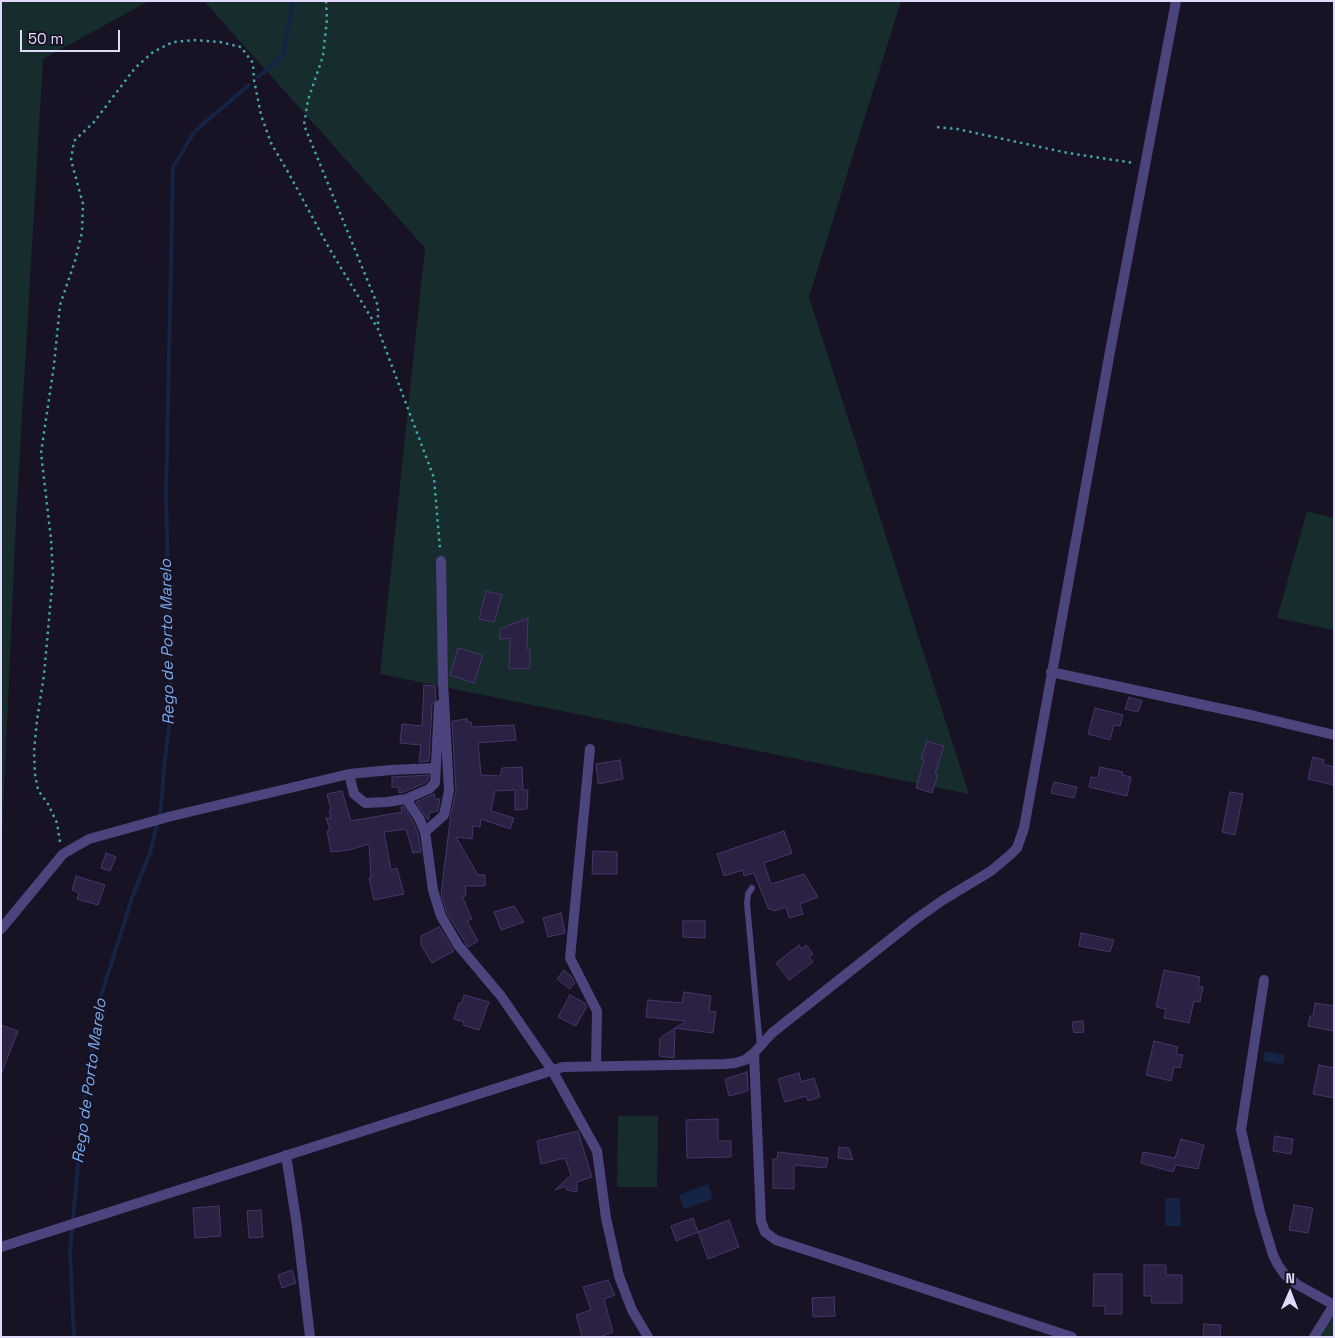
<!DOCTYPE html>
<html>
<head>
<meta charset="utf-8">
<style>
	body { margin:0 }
	#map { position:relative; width:1335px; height:1338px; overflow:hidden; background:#171224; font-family:"Space Grotesk",sans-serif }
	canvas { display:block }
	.frame { position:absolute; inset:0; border:2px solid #e1dafa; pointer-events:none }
	.north { position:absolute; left:1265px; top:1268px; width:50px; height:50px; -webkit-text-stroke:4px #171224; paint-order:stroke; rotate:1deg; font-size:14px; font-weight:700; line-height:20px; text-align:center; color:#e1dafa }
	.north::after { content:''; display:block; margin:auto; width:18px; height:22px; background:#e1dafa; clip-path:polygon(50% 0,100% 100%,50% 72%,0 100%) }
	.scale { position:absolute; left:20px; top:30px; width:100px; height:22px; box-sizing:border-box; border:2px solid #e1dafa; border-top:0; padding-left:6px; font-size:15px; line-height:18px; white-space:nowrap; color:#e1dafa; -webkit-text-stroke:4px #171224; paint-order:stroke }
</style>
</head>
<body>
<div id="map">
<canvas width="1335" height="1338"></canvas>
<div class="frame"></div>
<div class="north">N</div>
<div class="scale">50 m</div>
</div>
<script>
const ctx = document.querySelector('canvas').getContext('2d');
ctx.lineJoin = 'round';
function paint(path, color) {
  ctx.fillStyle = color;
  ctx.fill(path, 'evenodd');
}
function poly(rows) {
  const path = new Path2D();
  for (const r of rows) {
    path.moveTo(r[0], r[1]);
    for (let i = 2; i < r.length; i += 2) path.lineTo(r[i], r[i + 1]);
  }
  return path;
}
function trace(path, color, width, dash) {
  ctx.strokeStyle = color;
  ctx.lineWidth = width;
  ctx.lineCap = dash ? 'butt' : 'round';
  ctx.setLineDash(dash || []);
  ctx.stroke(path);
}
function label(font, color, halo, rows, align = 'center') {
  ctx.font = font + ' "Space Grotesk",sans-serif';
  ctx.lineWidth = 4.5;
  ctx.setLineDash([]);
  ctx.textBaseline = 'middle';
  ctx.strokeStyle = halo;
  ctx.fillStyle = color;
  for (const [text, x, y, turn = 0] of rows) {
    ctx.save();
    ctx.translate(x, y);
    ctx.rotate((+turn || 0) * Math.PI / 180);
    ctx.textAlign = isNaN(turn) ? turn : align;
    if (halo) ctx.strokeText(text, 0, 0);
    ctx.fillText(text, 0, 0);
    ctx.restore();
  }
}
paint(poly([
	[1,1,149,1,43,59,17,501,1,856],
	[204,1,901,1,809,297,969,794,380,674,425,248],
	[1307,511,1334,518,1334,630,1277,618],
	[618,1116,658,1116,657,1187,617,1187],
	[1334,1297,1334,1337,1311,1337]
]), '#162c2d');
paint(poly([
	[1265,1051,1285,1055,1283,1065,1263,1061],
	[708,1184,713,1199,684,1209,679,1195],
	[1165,1198,1180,1198,1181,1226,1165,1226]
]), '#152345');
trace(poly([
	[258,77,283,56,293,1],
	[74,1337,70,1252,83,1109,99,1002,133,895,150,853,161,808,164,767,171,712,166,495,173,167,195,131,249,85]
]), '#152345', 4);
const building = poly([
	[486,591,502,595,494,622,479,619,486,591],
	[528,618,527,649,530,649,530,668,509,669,510,638,500,639,500,629,528,618],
	[458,648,483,655,474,683,450,675,458,648],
	[424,685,435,686,436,699,432,705,429,761,419,762,421,745,400,743,402,724,422,726,424,685],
	[1129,697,1142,701,1138,712,1125,709,1129,697],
	[1095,708,1123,715,1120,726,1114,725,1110,740,1088,734,1095,708],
	[467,719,467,722,471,722,472,727,514,725,516,740,478,743,481,775,500,776,502,768,522,767,523,790,528,790,527,809,515,810,515,790,495,791,491,811,514,818,510,829,481,819,480,827,473,826,472,839,456,837,478,875,485,875,485,886,465,886,466,896,462,896,472,919,467,921,478,941,468,947,447,913,441,894,451,813,456,791,452,721,467,719],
	[927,741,944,746,935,774,938,774,932,793,916,788,924,760,921,759,927,741],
	[1313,757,1324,760,1323,764,1334,767,1334,785,1308,779,1313,757],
	[620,760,623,779,598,784,596,764,620,760],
	[1100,767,1123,772,1122,775,1131,777,1127,796,1089,787,1091,777,1098,778,1100,767],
	[429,775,428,780,425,783,404,792,399,793,398,787,392,787,392,777,429,775],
	[1054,782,1077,787,1074,798,1051,793,1054,782],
	[342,791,351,821,402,812,401,807,403,806,413,821,418,834,421,852,413,853,406,829,384,832,391,870,397,868,404,894,374,900,369,878,371,878,369,844,349,850,331,852,327,831,330,830,326,818,331,818,329,810,331,810,327,794,342,791],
	[1230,792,1243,794,1235,835,1222,832,1230,792],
	[434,794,435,799,440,799,438,811,429,813,429,819,428,820,416,802,434,794],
	[784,831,792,853,764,863,771,884,804,874,818,897,800,904,803,914,789,918,786,907,774,911,768,908,754,873,744,876,743,870,724,876,717,854,784,831],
	[593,851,617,852,617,874,592,874,593,851],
	[106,853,116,857,110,871,101,868,106,853],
	[76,876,105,885,98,905,77,899,79,893,72,890,76,876],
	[514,906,524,922,501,930,494,912,514,906],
	[561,913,565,933,548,937,543,918,561,913],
	[683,921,705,921,705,938,683,937,683,921],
	[439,927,454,951,432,963,421,945,421,936,439,927],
	[1081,933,1114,940,1110,952,1079,946,1081,933],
	[799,945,801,949,806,945,813,954,809,957,813,962,789,980,776,963,799,945],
	[564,970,571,976,575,983,570,989,557,979,564,970],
	[1164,970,1200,977,1198,986,1203,987,1200,1002,1194,1001,1189,1023,1164,1018,1166,1009,1156,1007,1164,970],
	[684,992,711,996,709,1011,716,1012,713,1033,675,1028,686,1021,646,1017,648,1000,682,1003,684,992],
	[464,995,489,1002,479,1030,463,1025,464,1022,454,1019,459,1003,462,1003,464,995],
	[570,995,585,1003,587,1006,576,1026,558,1017,570,995],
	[1315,1003,1334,1006,1334,1031,1308,1026,1310,1016,1313,1016,1315,1003],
	[1083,1021,1084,1032,1074,1033,1072,1022,1083,1021],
	[1,1025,18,1031,2,1072,1,1071,1,1025],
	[675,1028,674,1058,659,1056,660,1038,675,1028],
	[1154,1041,1178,1047,1176,1054,1183,1055,1180,1068,1174,1067,1171,1081,1146,1075,1154,1041],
	[1319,1065,1334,1068,1334,1098,1313,1094,1319,1065],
	[747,1072,748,1091,729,1096,725,1079,747,1072],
	[799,1073,801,1082,814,1078,820,1097,808,1101,806,1096,785,1102,778,1079,799,1073],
	[718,1119,718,1141,731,1141,731,1157,687,1158,686,1120,718,1119],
	[578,1131,592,1177,577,1182,577,1192,567,1190,566,1186,555,1190,571,1175,565,1158,541,1164,537,1141,578,1131],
	[1275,1136,1293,1139,1291,1154,1273,1151,1275,1136],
	[1181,1139,1204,1145,1198,1169,1176,1165,1173,1172,1141,1163,1143,1152,1175,1158,1181,1139],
	[839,1147,849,1148,853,1160,838,1158,839,1147],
	[778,1152,828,1158,826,1168,794,1165,794,1189,773,1188,773,1159,777,1159,778,1152],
	[1294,1205,1313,1208,1308,1233,1289,1230,1294,1205],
	[219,1206,221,1236,195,1238,193,1208,219,1206],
	[261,1210,263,1237,249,1238,247,1211,261,1210],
	[693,1218,698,1232,676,1241,671,1226,693,1218],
	[729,1220,739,1247,708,1259,698,1232,729,1220],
	[1144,1265,1166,1265,1166,1275,1182,1275,1182,1303,1151,1303,1152,1296,1144,1296,1144,1265],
	[292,1270,296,1283,282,1288,278,1275,292,1270],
	[1094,1274,1122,1274,1122,1314,1105,1314,1105,1306,1093,1306,1094,1274],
	[608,1280,615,1295,604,1299,613,1332,600,1337,582,1337,576,1315,591,1310,583,1287,608,1280],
	[834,1297,835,1316,813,1317,812,1298,834,1297],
	[1204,1324,1221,1325,1220,1337,1203,1337,1204,1324]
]);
paint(building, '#2b2142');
trace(building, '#46366b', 1);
trace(poly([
	[326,1,327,19,323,56,308,100,304,125,378,306,378,328],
	[937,127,957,129,1068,153,1134,163],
	[60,842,57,823,48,804,38,790,35,774,34,751,37,720,44,675,53,575,51,539,41,453,54,365,60,305,75,261,82,232,83,204,71,160,74,141,94,122,135,68,153,52,173,42,194,40,220,42,241,47,253,63,254,80,261,115,271,143,288,172,329,248,378,329,434,478,440,549]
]), '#40a4a8', 2.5, [2.5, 4]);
trace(poly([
	[752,888,748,894,747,903,760,1046]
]), '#4b447d', 6);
trace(poly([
	[1051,672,1255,716,1334,735],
	[590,749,570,958,597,1011,596,1066],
	[349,774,354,794,365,803,387,802,406,799,419,818,425,832,433,890,441,916,458,945,501,996,552,1070,597,1151,606,1218,619,1276,632,1310,648,1337],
	[406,799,429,789,435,783,439,705],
	[425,832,444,815,449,791,443,682,441,561],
	[1,929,63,854,89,839,172,816,349,774,391,770,436,768],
	[1264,980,1241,1130,1260,1212,1273,1255,1278,1265,1285,1275,1298,1285,1334,1305],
	[754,1053,761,1221,765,1232,776,1240,1072,1337],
	[286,1155,297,1226,310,1337],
	[1,1247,563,1067,725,1064,735,1063,745,1060,754,1053,772,1033,916,919,943,900,991,871,1010,855,1017,848,1024,828,1111,346,1176,1],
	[1314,1337,1334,1305]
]), '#4b447d', 10);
label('italic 16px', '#76aaec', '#171224', [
	["Rego de Porto Marelo",168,642,-91],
	["Rego de Porto Marelo",90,1081,-82]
]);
</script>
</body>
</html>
